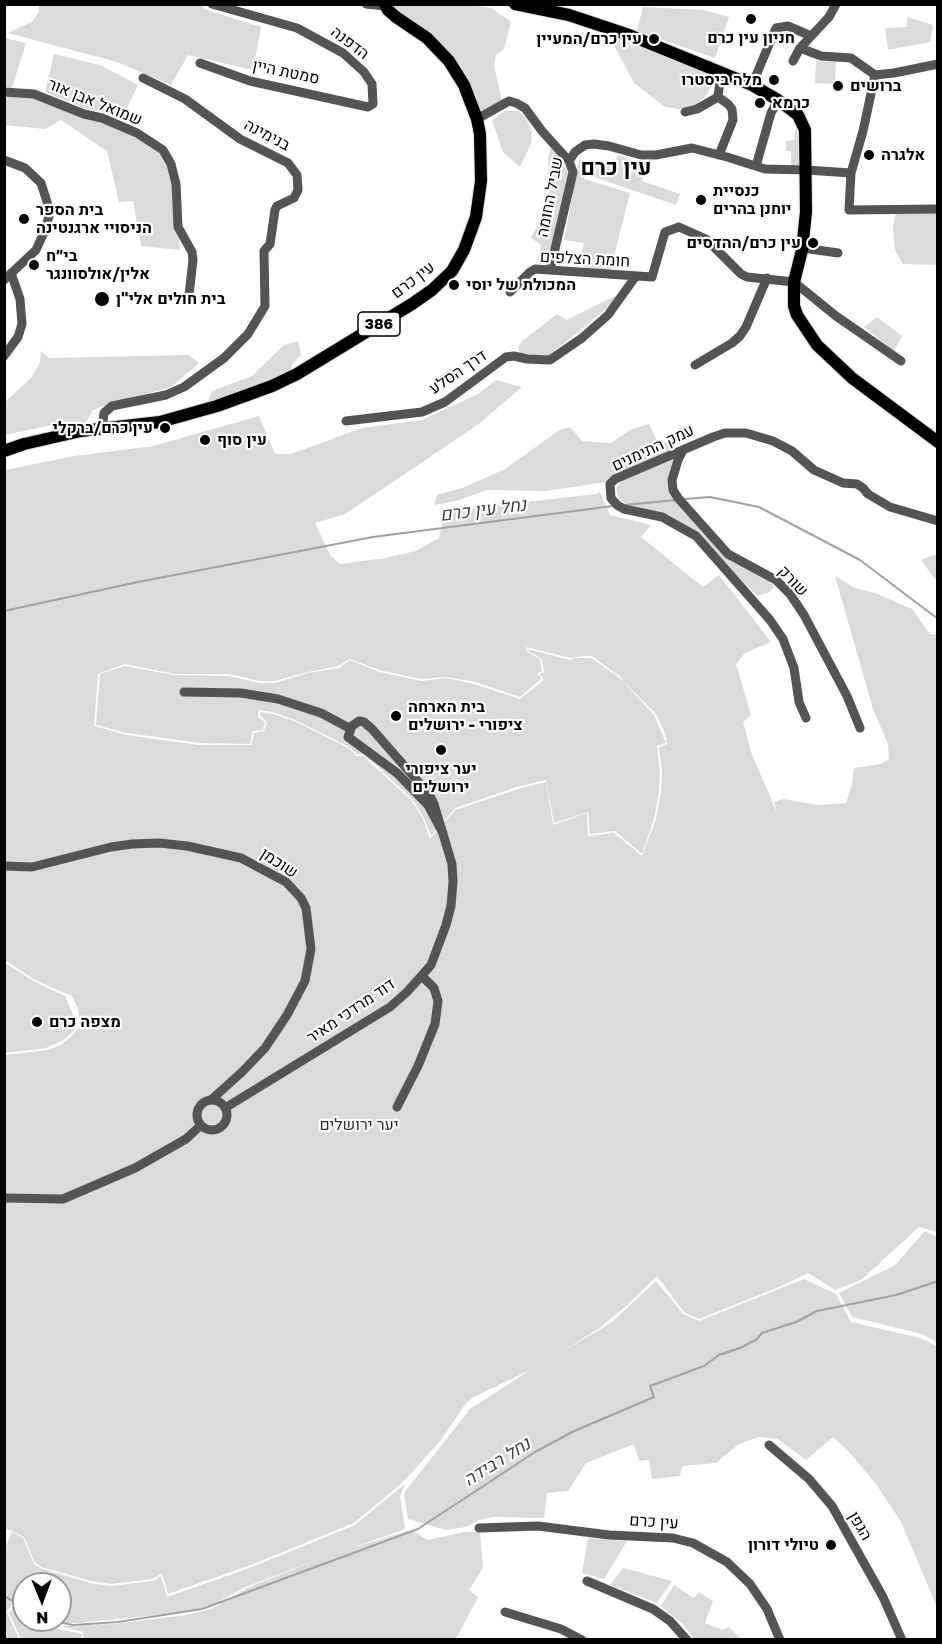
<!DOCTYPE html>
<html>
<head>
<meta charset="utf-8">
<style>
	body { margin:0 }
	#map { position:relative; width:942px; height:1644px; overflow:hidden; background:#fff; font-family:"Golos Text",sans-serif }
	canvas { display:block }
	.frame { position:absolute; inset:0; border:6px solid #000; pointer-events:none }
	.north { position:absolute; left:12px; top:1572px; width:60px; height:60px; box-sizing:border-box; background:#fff; border:2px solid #999; border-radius:50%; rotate:179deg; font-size:16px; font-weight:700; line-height:24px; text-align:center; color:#000 }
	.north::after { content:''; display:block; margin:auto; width:21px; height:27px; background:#000; clip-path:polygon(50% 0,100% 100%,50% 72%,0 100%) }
</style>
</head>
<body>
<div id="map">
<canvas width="942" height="1644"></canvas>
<div class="frame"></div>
<div class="north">N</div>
</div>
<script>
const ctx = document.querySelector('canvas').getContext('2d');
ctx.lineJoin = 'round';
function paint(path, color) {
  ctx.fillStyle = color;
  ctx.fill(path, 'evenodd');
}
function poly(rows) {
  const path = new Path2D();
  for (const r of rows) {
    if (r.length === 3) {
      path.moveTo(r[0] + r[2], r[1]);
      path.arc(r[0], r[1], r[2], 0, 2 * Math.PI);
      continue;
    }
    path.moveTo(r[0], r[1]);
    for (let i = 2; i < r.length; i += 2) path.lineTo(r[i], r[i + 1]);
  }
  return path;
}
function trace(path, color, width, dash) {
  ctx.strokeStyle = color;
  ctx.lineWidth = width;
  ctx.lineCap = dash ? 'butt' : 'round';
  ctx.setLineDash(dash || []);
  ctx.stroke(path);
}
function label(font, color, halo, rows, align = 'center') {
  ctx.font = font + ' "Golos Text",Heebo,sans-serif';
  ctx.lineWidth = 4.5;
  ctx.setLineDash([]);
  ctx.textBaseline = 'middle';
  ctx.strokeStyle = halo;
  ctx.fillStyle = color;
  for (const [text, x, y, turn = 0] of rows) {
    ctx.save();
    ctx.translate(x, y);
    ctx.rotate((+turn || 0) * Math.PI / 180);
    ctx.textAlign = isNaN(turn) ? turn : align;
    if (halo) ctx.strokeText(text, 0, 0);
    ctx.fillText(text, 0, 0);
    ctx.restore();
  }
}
paint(poly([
	[39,4,202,5,204,9,261,27,253,70,188,55,171,85,117,62,8,33,33,21,39,11],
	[388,4,471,5,491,8,511,22,504,49,496,55,494,66,502,101,481,115,471,87],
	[643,7,703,10,729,17,715,58,637,31],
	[907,17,933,25,930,42,888,50,885,28,907,27],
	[604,33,714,76,708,93,697,104,685,110,665,107,634,83,615,47],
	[5,38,26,43,12,88,5,87],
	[54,54,100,65,138,85,121,120,99,111,86,109,45,92],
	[816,61,836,62,835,84,815,83],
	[5,94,26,94,121,128,162,153,170,170,180,250,141,246,133,201,119,202,107,151,61,120,45,129,5,125],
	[505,111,519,111,526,118,532,132,531,144,520,167,503,152,492,120],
	[796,129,799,137,799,168,791,167,791,151,786,151,786,141,794,140],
	[551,148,563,160,569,176,549,260,538,260,541,245,531,238,550,202,548,158],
	[618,155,647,165,642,181,680,194,676,205,594,177,598,166,604,168,606,163,614,165],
	[579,160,584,161,591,166,584,179,630,193,610,272,578,266,584,243,564,240],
	[896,212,937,212,937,265,903,264,895,250,893,227],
	[615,296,618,299,546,358,520,353,518,347,522,341,557,314,567,320],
	[877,317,902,336,894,351,864,327],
	[298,341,301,355,292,364,291,371,266,383,207,403,212,391,252,376,284,345],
	[41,351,49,358,188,355,199,363,171,387,100,407,92,411,86,423,47,426,5,435,4,403,31,378,40,362],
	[496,380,522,387,480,423,390,484,345,514,315,523,330,555,340,564,385,558,416,551,439,538,444,514,490,506,596,494,600,492,610,515,651,525,641,537,703,587,719,575,771,642,745,653,736,664,751,715,743,722,751,752,777,813,774,802,783,799,817,805,846,803,852,784,854,768,880,764,889,759,888,744,873,709,835,576,855,588,875,593,912,609,930,634,938,635,937,1232,919,1227,861,1280,835,1290,808,1273,779,1287,699,1319,684,1312,657,1276,625,1307,598,1329,558,1354,611,1323,656,1281,683,1314,699,1321,804,1279,836,1294,851,1322,920,1338,937,1346,937,1607,901,1522,876,1484,849,1452,833,1437,806,1460,778,1439,759,1437,739,1444,716,1463,682,1466,680,1476,652,1479,649,1460,639,1461,634,1444,586,1463,568,1491,547,1493,544,1518,493,1517,479,1520,466,1527,446,1530,408,1519,404,1493,470,1409,532,1369,472,1398,464,1406,441,1440,403,1482,354,1523,251,1565,168,1594,162,1573,153,1579,111,1584,91,1581,41,1567,35,1563,24,1537,5,1528,5,1055,48,1050,61,1045,73,1035,80,1025,78,1009,72,996,35,980,5,960,5,470,74,456,153,446,259,416,275,454,291,454,362,428,422,420,478,394],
	[526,647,571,658,582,656,592,656,623,679,622,680,656,714,665,733,667,744,659,747,662,772,661,792,656,819,642,856,614,833,588,836,587,813,553,825,546,782,521,788,455,810,430,839,422,817,411,800,363,756,356,756,350,749,295,721,273,714,260,712,260,716,267,722,264,731,254,733,251,745,199,745,126,735,94,726,98,674,125,664,174,674,229,674,259,681,275,681,308,672,338,666,350,659,379,670,421,679,447,677,475,682,520,697,542,678,538,675,538,673,542,671,540,659,527,652],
	[649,424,656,439,678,448,606,482,546,491,488,490,456,501,434,505,437,495,465,487,505,469,558,431,570,427,582,441,611,443,630,430],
	[674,457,670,479,728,556,768,580,774,587,768,593,757,596,692,529,668,515,627,505,619,499,616,489,621,482],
	[937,555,938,555,937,582,921,560,930,556],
	[527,649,571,660,574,658,591,658,621,679,654,715,666,743,657,746,660,772,659,792,654,819,642,854,615,831,590,834,588,812,554,823,546,780,520,786,455,808,431,836,423,816,412,799,364,754,357,754,351,748,295,720,273,712,259,710,258,717,265,722,263,730,253,731,250,744,200,743,127,733,96,725,100,674,125,666,173,675,229,676,259,683,275,683,308,673,339,668,350,660,379,672,421,681,447,678,474,684,520,699,543,681,543,677,539,674,544,672,542,659,528,651],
	[5,963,37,983,65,996,77,1024,73,1032,63,1040,46,1048,5,1053],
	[925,1231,937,1237,937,1342,922,1334,852,1317,839,1293,895,1265],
	[405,1484,400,1496,405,1529,352,1548,411,1530,428,1540,464,1532,480,1532,483,1568,469,1590,478,1597,456,1639,83,1640,83,1632,60,1626,114,1624,186,1615,212,1609,247,1588,319,1559,243,1588,211,1606,186,1612,80,1623,55,1623,50,1620,60,1620,60,1584,24,1584,24,1603,16,1598,7,1612,19,1639,5,1640,5,1548,12,1532,23,1538,34,1564,40,1568,90,1583,111,1586,153,1581,161,1576,167,1597,252,1567,355,1525],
	[588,1538,627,1541,604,1579,582,1573],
	[623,1568,672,1581,657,1603,610,1585],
	[674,1585,694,1598,699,1592,713,1601,705,1623,723,1630,729,1627,741,1639,694,1639,682,1623,661,1606],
	[17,1600,24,1606,24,1620,43,1620,58,1629,82,1634,81,1639,21,1639,9,1613]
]), '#dbdbdb');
trace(poly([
	[685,499,710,497,759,507,860,560,938,619],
	[625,505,676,500],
	[4,611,138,582,373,537,613,506],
	[4,1596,24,1607],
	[48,1620,73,1625,118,1622,202,1609,418,1529,535,1452,572,1432,654,1397,650,1386,704,1366,719,1355,740,1348,757,1339,762,1333,796,1322,817,1311,896,1295,938,1281]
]), '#a2a2a2', 2);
const major = poly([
	[515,4,569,15,629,35,752,85,778,100,798,115,805,130,806,212,802,250,794,282,794,306,797,315,817,345,852,378,938,442],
	[4,451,24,444,81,431,160,422,217,406,272,386,297,374,412,304,432,290,452,271,464,250,476,217,481,181,480,134,477,119,464,85,449,61,427,38,396,17,388,10,385,4]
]);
trace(major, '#dbdbdb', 14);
trace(poly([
	[366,4,385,6],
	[800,48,821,56,851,58,875,75,894,73,938,64],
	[793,61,800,48,829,17,836,4],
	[200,63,250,81,368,107,373,104,372,84,364,72,343,53,297,28,212,4],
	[752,85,776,28,788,26,811,36],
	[4,92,34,94,84,114,102,118,137,133,163,150,171,164,176,184,178,227,192,252,193,260,189,295],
	[685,112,697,109,718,97],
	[477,119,509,101,516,103,525,108,542,131,569,161],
	[719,155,733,120,732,109,728,104,718,97,721,72],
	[4,160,25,168,41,183,48,205,49,216,45,230,36,250,4,280],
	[756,166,771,113,778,100],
	[851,173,849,210,938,209],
	[803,248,838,253],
	[550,270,571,181,573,172,569,161,575,152,585,145,594,144,609,146,641,155,656,155,692,148,727,157,765,169,806,170,851,173,863,131,875,75],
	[510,292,530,272,535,269,652,277,665,232,679,227,706,239,741,274,747,277,794,282,836,316,901,361],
	[4,356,18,337,22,324,20,299,11,273],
	[695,365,732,343,740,336,746,327,767,278],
	[346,421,422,412,445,402,506,357,514,356,527,359,550,360,582,338,608,315,636,276],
	[102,429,104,413,112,406,166,395,184,387,224,358,248,334,265,306,264,251,270,244,275,210,277,206,294,198,298,190,297,175,288,163,240,139,185,99,143,78],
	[683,450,678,460,672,480,673,490,678,498,728,554,776,580,790,594,804,615,847,696,860,728],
	[184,692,241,693,278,699,321,713,351,729],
	[806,718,799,702,794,668,783,639,770,620,696,536,662,517,624,509,617,505,611,498,610,484,615,479,713,437,725,433,746,433,773,441,792,451,814,470,843,483,857,484,863,488,868,494,890,507,938,521],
	[4,866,32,867,111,847,132,844,159,843,187,846,241,858,286,882,301,898,306,908,311,949,305,981,287,1015,265,1048,242,1072,211,1100],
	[212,1115,15],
	[397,1107,418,1066,435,1024,438,1001,434,988,422,976],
	[225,1108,390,1007,407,992,431,965,446,925,451,906,453,882,452,864,434,804,429,794,372,729,364,722,359,721,352,726,348,737,397,773,428,805,443,833],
	[4,1198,63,1199,135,1168,186,1139,201,1125],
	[769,1445,809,1479,832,1506,883,1597,902,1640],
	[479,1528,538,1526,609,1535,673,1538,693,1543,727,1562,750,1584,767,1609,780,1640],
	[587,1581,653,1609,670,1621,687,1640],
	[505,1612,561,1629,582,1640]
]), '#545454', 9);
trace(major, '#000', 12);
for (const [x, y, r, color] of [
	[751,19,6,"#000"],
	[654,39,6,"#000"],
	[774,80,6,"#000"],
	[838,86,6,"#000"],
	[760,103,6,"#000"],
	[869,155,6,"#000"],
	[701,200,6,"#000"],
	[24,219,6,"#000"],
	[813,243,6,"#000"],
	[34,265,6,"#000"],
	[454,285,6,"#000"],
	[102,299,8,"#000"],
	[165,428,6,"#000"],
	[205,440,6,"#000"],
	[396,716,6,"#000"],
	[441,750,6,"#000"],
	[37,1022,6,"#000"],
	[831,1545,6,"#000"]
]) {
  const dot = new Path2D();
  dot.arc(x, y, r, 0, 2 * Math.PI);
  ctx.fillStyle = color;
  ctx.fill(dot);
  trace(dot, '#fff', 2);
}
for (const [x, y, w] of [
	[379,324,42]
]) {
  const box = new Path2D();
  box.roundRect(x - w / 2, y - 12, w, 24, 4.5);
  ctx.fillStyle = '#fff';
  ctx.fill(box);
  trace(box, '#000', 1.5);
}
label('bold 15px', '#000', null, [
	["386",379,324]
]);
label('bold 16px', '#000', '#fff', [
	["חניון עין כרם",751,38,"center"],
	["עין כרם/המעיין",642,39,"right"],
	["מלה ביסטרו",762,80,"right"],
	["ברושים",850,86],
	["כרמא",772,103],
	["אלגרה",881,155],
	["כנסיית",713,191],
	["יוחנן בהרים",713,209],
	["בית הספר",36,210],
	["הניסויי ארגנטינה",36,228],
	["עין כרם/ההדסים",801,243,"right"],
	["בי״ח",46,256],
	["אלין/אולסוונגר",46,274],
	["המכולת של יוסי",466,285],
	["בית חולים אלי\"ן",116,299],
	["עין כרם/ברקלי",153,428,"right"],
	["עין סוף",217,440],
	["בית הארחה",408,707],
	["ציפורי - ירושלים",408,725],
	["יער ציפורי",441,769,"center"],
	["ירושלים",441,787,"center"],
	["מצפה כרם",49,1022],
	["טיולי דורון",819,1545,"right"]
], 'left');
label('16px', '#000', '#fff', [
	["הדפנה",350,43,37],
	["סמטת היין",286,72,12],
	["שמואל אבן אור",95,102,22],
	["בנימינה",267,135,28],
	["שביל החומה",550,197,-79],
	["חומת הצלפים",585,259,3],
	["עין כרם",413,280,-37],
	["דרך הסלע",458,372,-34],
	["עמק התימנים",653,448,-25],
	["שורק",793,581,46],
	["שוכמן",279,863,33],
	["דוד מרדכי מאיר",351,1011,-34],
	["עין כרם",654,1522,4],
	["הגפן",860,1526,60]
]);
label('16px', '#323232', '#fff', [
	["יער ירושלים",359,1125]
]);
label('italic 18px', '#434343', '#fff', [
	["נחל עין כרם",483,510,-7],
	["נחל רבידה",497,1462,-32]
]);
label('bold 22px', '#000', '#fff', [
	["עין כרם",616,168]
]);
</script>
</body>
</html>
